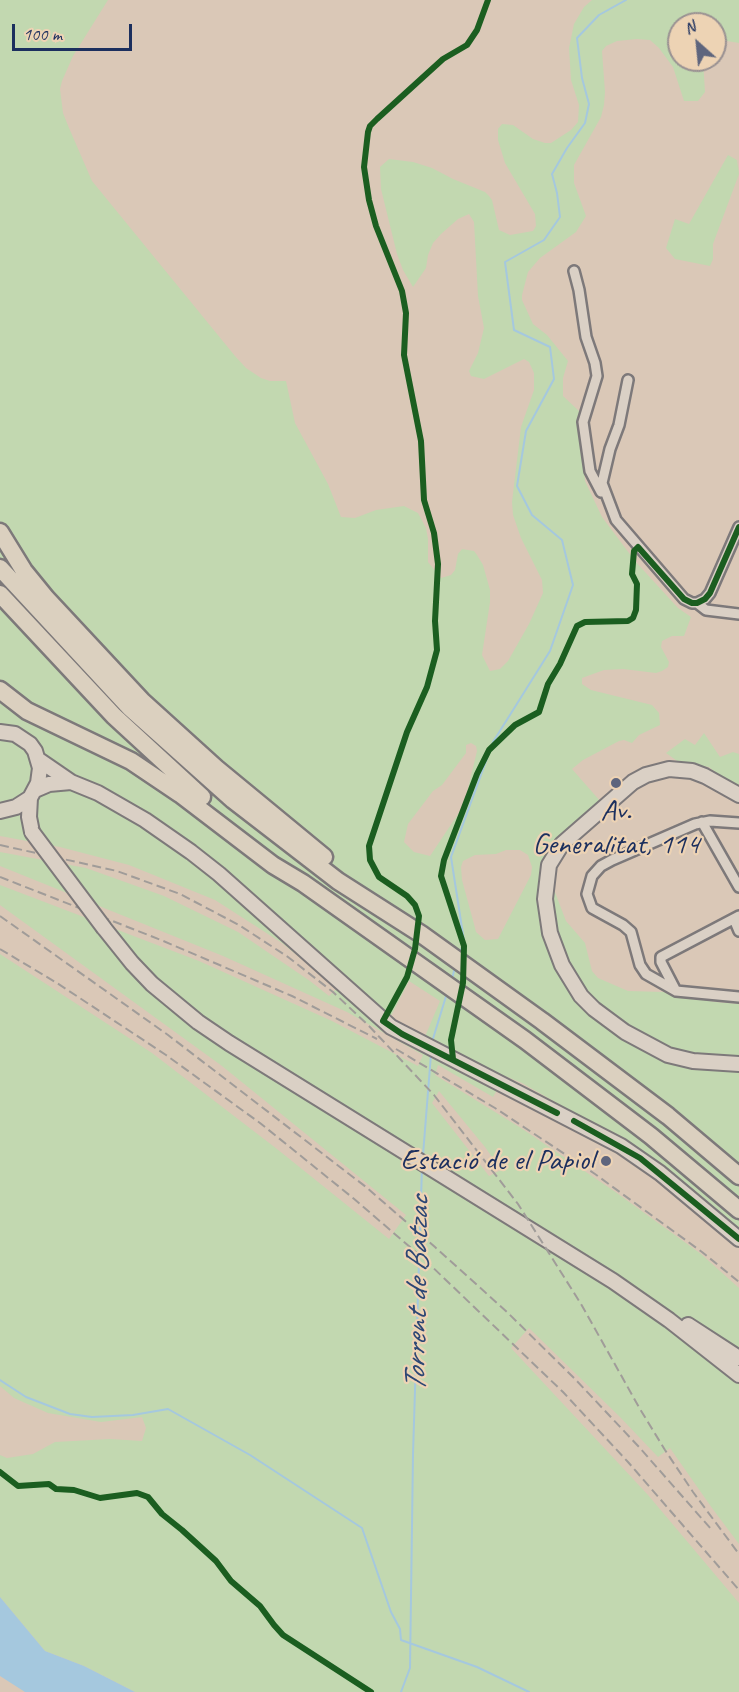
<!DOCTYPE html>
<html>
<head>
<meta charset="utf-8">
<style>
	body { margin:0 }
	#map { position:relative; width:739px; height:1692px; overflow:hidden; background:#dac8b7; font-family:Caveat,sans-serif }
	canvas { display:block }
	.north { position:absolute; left:667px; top:12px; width:60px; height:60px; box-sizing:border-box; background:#edd3b4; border:2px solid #999192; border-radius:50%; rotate:333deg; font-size:16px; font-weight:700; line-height:24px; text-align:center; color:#1b2f5e }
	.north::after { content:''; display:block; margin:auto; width:21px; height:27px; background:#5e657d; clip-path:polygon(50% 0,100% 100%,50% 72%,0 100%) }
	.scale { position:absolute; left:12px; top:24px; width:120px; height:27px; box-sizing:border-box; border:3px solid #1b2f5e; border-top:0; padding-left:8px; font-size:18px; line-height:21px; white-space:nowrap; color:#1b2f5e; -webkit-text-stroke:4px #edd3b4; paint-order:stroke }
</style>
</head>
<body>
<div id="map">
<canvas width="739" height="1692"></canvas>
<div class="north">N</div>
<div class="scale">100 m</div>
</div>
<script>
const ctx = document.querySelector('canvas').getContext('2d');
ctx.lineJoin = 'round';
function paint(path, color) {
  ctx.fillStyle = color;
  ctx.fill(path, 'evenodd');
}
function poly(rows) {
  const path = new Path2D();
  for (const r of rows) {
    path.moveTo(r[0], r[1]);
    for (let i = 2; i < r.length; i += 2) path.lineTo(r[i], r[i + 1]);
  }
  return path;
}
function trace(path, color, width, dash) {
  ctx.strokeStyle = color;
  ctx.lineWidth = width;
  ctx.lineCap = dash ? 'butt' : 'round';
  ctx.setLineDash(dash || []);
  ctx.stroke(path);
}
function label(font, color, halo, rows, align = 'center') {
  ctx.font = font + ' Caveat,sans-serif';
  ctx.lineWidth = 4.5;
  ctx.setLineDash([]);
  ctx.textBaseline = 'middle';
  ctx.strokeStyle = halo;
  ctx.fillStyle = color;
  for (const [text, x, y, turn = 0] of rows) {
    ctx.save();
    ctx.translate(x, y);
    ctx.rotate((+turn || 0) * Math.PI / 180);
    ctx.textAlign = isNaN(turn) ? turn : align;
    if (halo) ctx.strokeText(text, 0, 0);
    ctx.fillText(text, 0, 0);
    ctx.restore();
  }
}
paint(poly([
	[0,0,108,0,73,56,62,81,60,89,63,113,69,128,92,181,235,356,246,368,261,378,270,381,286,381,295,423,328,484,341,517,355,518,376,510,404,506,418,513,426,528,428,539,428,562,441,578,451,575,455,570,458,554,462,549,474,551,477,555,483,565,490,590,490,602,482,655,490,671,500,669,508,661,529,624,543,593,542,580,521,538,513,515,512,502,521,427,534,390,534,373,529,362,524,359,484,379,471,376,469,371,478,353,484,328,478,296,474,222,469,214,458,219,441,234,433,243,428,255,426,268,413,287,403,270,397,254,381,189,380,167,389,159,413,162,432,168,453,179,485,192,489,196,492,200,499,230,510,235,533,231,536,226,535,214,505,163,498,140,498,129,502,124,513,125,533,139,545,143,551,143,571,130,578,122,579,105,571,80,569,48,574,24,584,7,592,0,739,0,739,43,715,39,715,24,679,24,679,60,703,60,705,92,698,101,684,101,673,67,659,48,650,40,637,39,617,41,606,46,602,51,605,92,604,105,601,117,574,165,574,183,586,216,576,232,540,258,528,272,522,295,522,300,533,324,547,335,568,361,563,378,563,396,579,411,585,481,602,517,635,561,678,608,691,617,684,636,672,636,662,641,661,647,669,662,668,667,662,671,656,673,623,669,604,670,582,678,582,684,591,690,652,705,659,713,660,725,639,735,632,743,624,740,619,741,583,760,572,769,608,810,563,854,556,867,553,887,566,921,585,943,592,971,598,978,628,991,664,992,715,1002,739,1004,739,1235,618,1138,522,1083,505,1076,493,1097,438,1065,435,1075,521,1128,614,1191,701,1254,739,1288,739,1544,712,1508,670,1448,658,1457,620,1417,529,1328,511,1348,648,1495,739,1603,739,1692,135,1692,84,1666,45,1651,0,1597,0,1455,7,1458,33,1454,55,1442,110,1439,142,1441,146,1428,142,1417,101,1422,48,1413,14,1398,0,1386,0,954,152,1053,277,1149,389,1239,406,1215,222,1066,0,905,0,885,199,961,332,1021,418,1066,423,1055,347,1012,223,956,0,866,0,852,86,868,164,896,238,932,310,981,329,996,337,988,282,943,215,900,129,865,60,847,0,836],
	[471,743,476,746,477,751,464,805,430,856,414,852,404,842,408,824,433,791,442,785,466,753,466,745],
	[506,850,520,850,528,855,532,867,531,875,498,939,485,940,476,932,474,924,462,880,461,867,463,861,475,855,496,854],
	[409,981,440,1001,424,1039,389,1020],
	[439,1091,485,1147,501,1170,489,1176,432,1103],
	[728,155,737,160,739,174,713,244,713,259,710,266,675,259,666,248,675,219,689,224],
	[704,733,720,757,733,752,739,754,739,787,722,778,709,767,680,763,666,753,685,739,695,745]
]), '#c2d8b0');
paint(poly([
	[0,1597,45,1651,84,1666,135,1692,25,1692,0,1676]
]), '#a5c8de');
trace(poly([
	[460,953,464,941,451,857,493,742,550,651,573,585,562,540,532,515,517,486,526,431,554,379,550,347,514,330,505,262,544,240,560,217,557,193,552,174,567,148,585,123,589,104,582,78,577,38,599,15,626,0],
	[452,979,455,967],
	[432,1042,447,993],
	[423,1155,431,1054],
	[0,1380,26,1397,70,1414,92,1417,133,1415,168,1409,250,1455,362,1528,391,1612,400,1629,401,1640,477,1667,529,1692],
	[401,1692,410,1668,413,1454,422,1167]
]), '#a5c8de', 2);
const street = poly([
	[574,271,579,290,586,337,595,363,597,376,583,422,590,471,601,492],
	[628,380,619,425,610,449,602,483,616,520,684,599,692,603,697,603,706,610,739,614],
	[697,603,705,599,710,593,739,527],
	[702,822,739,887],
	[739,823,710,821,695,824,612,860,601,866,592,876,587,894,592,908,623,925,631,932,640,965,646,974,676,991,739,997],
	[734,919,739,931],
	[676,991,661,962,661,957,739,916]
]);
const secondary = poly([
	[0,732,15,734,30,744,35,751,40,768,38,783,30,798,16,807,0,811],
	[39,760,71,782,98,793,145,820,191,852,219,874,391,1027,621,1146,660,1173,739,1239],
	[35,790,49,784,71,782],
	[739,795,705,776,692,771,669,769,646,775,633,782,562,844,549,865,545,899,550,933,562,965,581,996,594,1009,625,1032,668,1055,693,1061,739,1064],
	[30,798,29,817,32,832],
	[104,928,132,963,152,984,198,1022,229,1043,613,1281,669,1320,739,1375],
	[688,1325,739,1358]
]);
const highway = poly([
	[0,532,24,571,46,598,142,701,216,768,324,857],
	[0,568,130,708,233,800,338,881,421,934,542,1021,668,1116,739,1176],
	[0,594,114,716,202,797],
	[0,690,27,711,131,761,180,794,273,865,303,883,525,1040,651,1136,739,1210]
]);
trace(street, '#7d797a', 14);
trace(secondary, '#7d797a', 18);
trace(highway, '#7d797a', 21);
trace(street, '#dad0c5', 9);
trace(secondary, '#dad0c5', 14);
trace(highway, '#dbd0bf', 16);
trace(poly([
	[0,845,117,871,180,894,239,925,288,957,333,992,369,1026,434,1095,518,1204,581,1304,640,1409,665,1450,693,1492,739,1554],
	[0,877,161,940,292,996,377,1039],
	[0,916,168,1035,366,1187,435,1247,507,1312,575,1379,639,1447,711,1529],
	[0,949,57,983,166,1055,260,1123,353,1198,425,1260,563,1392,628,1462,739,1590],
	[396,1049,495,1108,595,1174,702,1252,739,1282]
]), '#a09c99', 2, [9, 4.5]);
const secondaryBridge = poly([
	[32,832,104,928]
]);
trace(secondaryBridge, '#7d797a', 18, []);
trace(secondaryBridge, '#dad0c5', 14);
trace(poly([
	[488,0,477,30,467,45,443,59,377,119,370,126,368,132,364,167,369,200,376,226,402,291,406,313,404,355,421,441,424,500,434,533,438,564,435,621,437,650,427,687,407,732,369,846,370,860,379,877,407,896,415,905,419,916,415,949,407,977,383,1021,402,1034,557,1113],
	[453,1059,451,1040,463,983,464,946,441,876,444,860,477,774,489,750,515,725,539,712,548,684,560,664,577,626,585,622,628,621,633,618,636,610,637,584,632,574,634,551,638,547,684,599,692,603,697,603,705,599,710,593,739,527],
	[574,1121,640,1158,739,1239],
	[0,1472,18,1486,49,1484,56,1489,74,1490,100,1498,137,1493,148,1497,162,1514,182,1530,216,1561,231,1581,260,1606,274,1625,283,1635,371,1692]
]), '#1b5e20', 6);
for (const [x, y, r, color] of [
	[616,783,6,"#5e657d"],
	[606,1161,6,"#5e657d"]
]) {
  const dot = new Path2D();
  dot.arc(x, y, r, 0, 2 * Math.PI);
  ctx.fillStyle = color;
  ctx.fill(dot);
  trace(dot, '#edd3b4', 2);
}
label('30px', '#1b2f5e', '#edd3b4', [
	["Av.",616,811],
	["Generalitat, 114",616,845],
	["Estació de el Papiol",594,1161,"right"]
]);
label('italic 32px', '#2c4674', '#edd3b4', [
	["Torrent de Batzac",418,1294,-89]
]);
</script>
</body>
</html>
